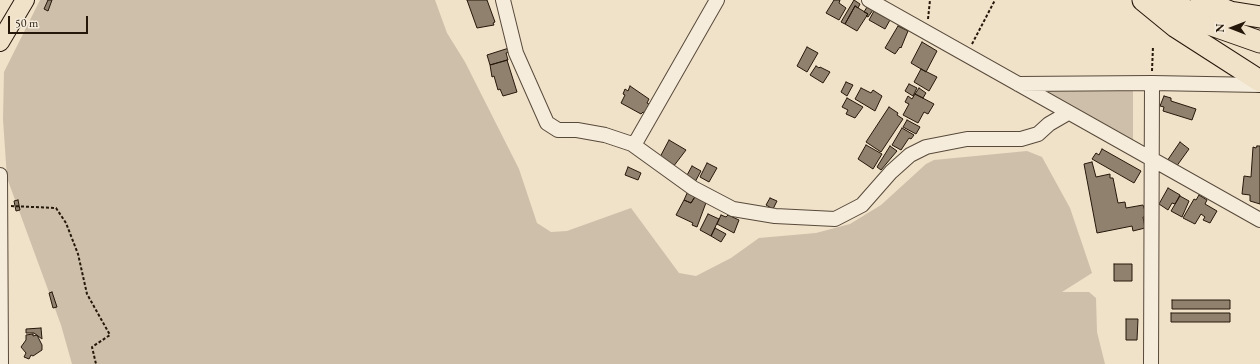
<!DOCTYPE html>
<html>
<head>
<meta charset="utf-8">
<style>
	body { margin:0 }
	#map { position:relative; width:1260px; height:364px; overflow:hidden; background:#f0e1c9; font-family:"EB Garamond",serif }
	canvas { display:block }
	.north { position:absolute; left:1212px; top:8px; width:40px; height:40px; -webkit-text-stroke:3px #f5ecdc; paint-order:stroke; rotate:270deg; font-size:11px; font-weight:700; line-height:16px; text-align:center; color:#25180a }
	.north::after { content:''; display:block; margin:auto; width:14px; height:18px; background:#25180a; clip-path:polygon(50% 0,100% 100%,50% 72%,0 100%) }
	.scale { position:absolute; left:8px; top:16px; width:80px; height:18px; box-sizing:border-box; border:2px solid #25180a; border-top:0; padding-left:5px; font-size:12px; line-height:14px; white-space:nowrap; color:#25180a; -webkit-text-stroke:3px #f5ecdc; paint-order:stroke }
</style>
</head>
<body>
<div id="map">
<canvas width="1260" height="364"></canvas>
<div class="north">N</div>
<div class="scale">50 m</div>
</div>
<script>
const ctx = document.querySelector('canvas').getContext('2d');
ctx.lineJoin = 'round';
function paint(path, color) {
  ctx.fillStyle = color;
  ctx.fill(path, 'evenodd');
}
function poly(rows) {
  const path = new Path2D();
  for (const r of rows) {
    path.moveTo(r[0], r[1]);
    for (let i = 2; i < r.length; i += 2) path.lineTo(r[i], r[i + 1]);
  }
  return path;
}
function trace(path, color, width, dash) {
  ctx.strokeStyle = color;
  ctx.lineWidth = width;
  ctx.lineCap = dash ? 'butt' : 'round';
  ctx.setLineDash(dash || []);
  ctx.stroke(path);
}
paint(poly([
	[40,0,435,0,447,33,465,62,519,169,537,223,551,232,567,231,631,208,679,273,696,276,731,258,759,238,816,233,850,224,881,205,926,164,934,160,1027,151,1042,157,1070,208,1092,273,1062,292,1089,292,1096,298,1097,332,1105,364,72,364,61,325,7,178,3,119,4,72],
	[1048,89,1133,90,1133,145,1048,98]
]), '#cdbfa9');
const building = poly([
	[48,0,52,0,48,11,44,9,48,0],
	[467,0,487,0,495,22,493,23,494,25,477,28,467,0],
	[834,0,840,0,839,3,846,8,839,20,826,13,834,0],
	[854,0,860,4,858,8,855,6,845,24,841,22,854,0],
	[855,6,868,14,857,31,845,24,855,6],
	[867,7,873,10,868,17,866,16,868,14,864,12,867,7],
	[874,11,890,20,885,29,869,20,874,11],
	[898,26,908,31,901,48,900,47,895,54,885,48,898,26],
	[922,42,937,51,926,72,911,63,922,42],
	[807,47,818,53,807,72,797,66,807,47],
	[509,48,510,52,506,53,508,60,490,65,487,55,509,48],
	[507,60,517,92,503,96,500,89,498,90,494,76,492,77,490,65,507,60],
	[816,66,819,68,820,67,830,72,823,83,810,75,816,66],
	[921,69,937,77,929,91,914,82,921,69],
	[846,82,853,85,847,96,841,92,846,82],
	[909,84,917,88,913,96,905,91,909,84],
	[630,86,649,99,647,103,651,105,646,114,643,112,641,114,621,103,625,95,623,94,625,89,628,91,630,86],
	[861,88,871,93,873,90,882,96,875,111,855,99,861,88],
	[919,88,926,93,923,98,915,94,919,88],
	[915,94,934,104,928,114,924,112,918,123,903,115,909,104,905,102,908,96,912,99,915,94],
	[1164,96,1171,98,1171,101,1196,109,1192,120,1163,111,1164,107,1160,106,1164,96],
	[847,98,863,107,855,118,846,114,848,110,842,107,847,98],
	[889,107,898,113,897,115,903,119,881,152,866,142,889,107],
	[907,120,920,127,916,134,903,127,907,120],
	[902,128,914,135,911,139,909,138,901,150,892,145,902,128],
	[669,140,686,150,673,167,659,159,669,140],
	[1180,142,1189,149,1176,167,1167,161,1180,142],
	[866,145,882,154,873,169,858,159,866,145],
	[890,146,897,151,881,170,877,167,890,146],
	[1257,146,1260,146,1260,204,1250,201,1250,195,1242,194,1244,176,1251,177,1253,147,1256,148,1257,146],
	[1102,149,1141,171,1134,183,1092,159,1096,153,1099,155,1102,149],
	[1092,162,1096,177,1110,174,1110,178,1113,178,1118,203,1125,202,1126,208,1143,205,1147,217,1143,217,1145,228,1133,231,1132,226,1097,233,1084,164,1092,162],
	[707,163,717,168,709,182,700,177,707,163],
	[692,166,701,171,695,182,686,177,692,166],
	[628,167,641,173,638,180,625,175,628,167],
	[1168,188,1180,195,1175,204,1172,203,1168,210,1159,204,1168,188],
	[688,191,696,195,691,203,684,200,688,191],
	[696,195,707,200,697,227,692,225,693,223,676,215,684,200,691,203,696,195],
	[1199,195,1207,200,1205,204,1217,211,1210,223,1203,220,1205,217,1201,214,1195,224,1183,218,1194,199,1196,200,1199,195],
	[1180,196,1189,201,1182,217,1171,211,1180,196],
	[770,198,777,201,773,209,766,205,770,198],
	[18,200,20,210,16,211,14,201,18,200],
	[708,214,719,219,711,236,700,230,708,214],
	[721,215,726,217,728,215,739,220,734,233,717,224,721,215],
	[715,228,726,234,721,242,711,236,715,228],
	[1114,264,1132,264,1132,281,1114,281,1114,264],
	[52,292,57,307,53,308,49,293,52,292],
	[1172,300,1230,300,1230,309,1172,309,1172,300],
	[1171,313,1230,313,1230,322,1171,322,1171,313],
	[1126,319,1138,319,1137,340,1126,340,1126,319],
	[41,328,42,339,34,333,26,333,26,329,41,328],
	[33,334,33,336,37,335,42,345,42,350,33,356,31,355,29,359,24,357,26,353,21,347,26,340,26,335,33,334]
]);
paint(building, '#8f816d');
trace(building, '#25180a', 1);
const minor = poly([
	[503,0,516,53,547,123,558,130,577,130,605,135,632,144,693,188,733,209,775,216,835,219,862,205,891,172,910,155,926,147,967,139,1021,139,1038,134,1049,124,1068,113],
	[869,0,1260,220],
	[1018,84,1152,83,1260,85],
	[632,144,637,140,717,0],
	[0,175,1,364],
	[1151,364,1152,83]
]);
const major = poly([
	[0,42,25,0]
]);
const highway = poly([
	[1143,0,1176,27,1260,81],
	[1170,0,1206,23,1260,42],
	[1201,0,1230,12,1260,17]
]);
trace(minor, '#584a3a', 16);
trace(major, '#25180a', 20);
trace(highway, '#25180a', 23);
trace(poly([
	[928,19,930,0],
	[972,44,995,0],
	[1152,71,1153,46],
	[11,206,56,208,66,223,78,254,87,294,110,335,92,347,96,364]
]), '#25180a', 2, [3, 2]);
trace(minor, '#f5ecdc', 14);
trace(major, '#f0e1c9', 18);
trace(highway, '#f0e1c9', 21);
</script>
</body>
</html>
